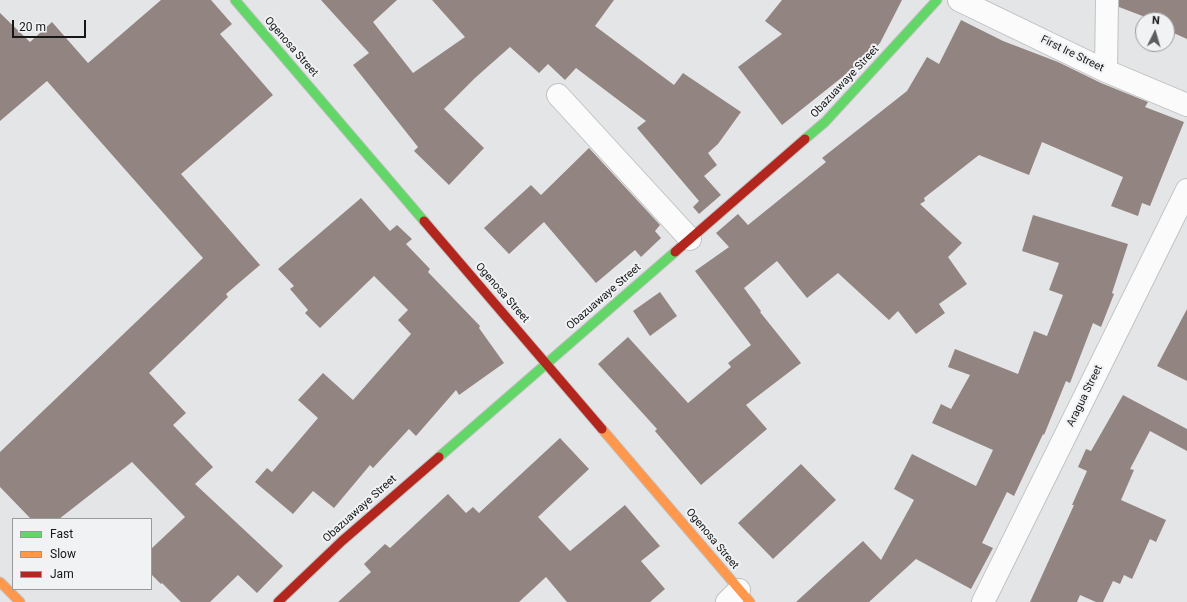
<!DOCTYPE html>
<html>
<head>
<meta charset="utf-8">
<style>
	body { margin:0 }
	#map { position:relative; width:1187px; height:602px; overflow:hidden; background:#e4e5e6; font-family:Roboto,sans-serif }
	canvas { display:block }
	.legend { position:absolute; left:12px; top:518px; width:140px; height:72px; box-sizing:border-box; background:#f0f2f4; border:1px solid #999a9c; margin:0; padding:5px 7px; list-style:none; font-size:12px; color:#161617 }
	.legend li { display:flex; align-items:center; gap:8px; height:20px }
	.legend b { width:20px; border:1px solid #999a9c }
	.north { position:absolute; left:1135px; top:12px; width:40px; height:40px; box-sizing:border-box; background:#f0f2f4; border:1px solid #999a9c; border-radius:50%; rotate:5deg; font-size:11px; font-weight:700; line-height:16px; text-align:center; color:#161617 }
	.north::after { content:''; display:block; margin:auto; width:14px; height:18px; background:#5e5e5f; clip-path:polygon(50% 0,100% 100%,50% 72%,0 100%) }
	.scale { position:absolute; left:12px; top:20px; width:74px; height:18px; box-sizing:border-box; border:2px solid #161617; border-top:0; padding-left:5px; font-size:12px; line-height:14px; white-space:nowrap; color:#161617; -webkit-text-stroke:3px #f0f2f4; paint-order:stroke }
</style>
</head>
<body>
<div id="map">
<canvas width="1187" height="602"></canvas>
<ul class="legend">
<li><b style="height:5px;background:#63d668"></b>Fast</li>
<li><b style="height:5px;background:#ff974d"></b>Slow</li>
<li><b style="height:5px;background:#b3261e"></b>Jam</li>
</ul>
<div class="north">N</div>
<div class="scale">20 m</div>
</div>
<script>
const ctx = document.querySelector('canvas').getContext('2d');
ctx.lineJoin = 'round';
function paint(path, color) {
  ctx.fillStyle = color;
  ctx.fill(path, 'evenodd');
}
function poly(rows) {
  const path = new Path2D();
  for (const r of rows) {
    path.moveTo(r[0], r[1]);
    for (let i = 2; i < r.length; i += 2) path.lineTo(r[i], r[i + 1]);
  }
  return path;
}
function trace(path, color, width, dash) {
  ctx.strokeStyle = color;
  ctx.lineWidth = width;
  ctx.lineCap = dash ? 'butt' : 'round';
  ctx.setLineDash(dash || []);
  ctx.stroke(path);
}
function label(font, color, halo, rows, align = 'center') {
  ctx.font = font + ' Roboto,sans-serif';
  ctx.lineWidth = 4;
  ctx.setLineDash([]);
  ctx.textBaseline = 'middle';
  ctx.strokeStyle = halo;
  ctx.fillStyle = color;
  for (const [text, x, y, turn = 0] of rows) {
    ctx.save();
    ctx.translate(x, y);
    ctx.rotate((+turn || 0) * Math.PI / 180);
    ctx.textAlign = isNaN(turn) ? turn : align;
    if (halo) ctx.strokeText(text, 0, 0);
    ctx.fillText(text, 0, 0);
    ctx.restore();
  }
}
paint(poly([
	[161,0,211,0,232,24,220,34,273,95,181,174,260,265,226,294,228,297,149,373,186,413,173,425,213,467,195,484,283,566,257,593,238,575,210,602,181,602,162,583,161,584,151,574,151,549,185,517,132,462,59,519,31,519,0,487,0,452,203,258,47,81,0,121,0,13,30,42,52,22,88,63],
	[321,0,397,0,373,22,413,73,465,37,432,0,614,0,595,26,674,85,683,73,741,112,718,144,708,153,717,165,704,176,721,195,699,214,693,207,699,201,637,128,646,121,576,68,565,80,548,64,539,73,510,47,475,78,444,109,484,148,449,185,414,151,418,147,353,65,369,53],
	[782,0,902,0,880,43,857,68,855,67,782,125,738,67,782,34,765,21],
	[1119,0,1187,0,1187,39,1167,30,1167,20,1153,20,1119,7],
	[961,20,1003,41,1058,62,1101,83,1148,102,1145,107,1184,122,1150,206,1142,203,1138,216,1111,206,1123,177,1042,142,1029,175,979,155,924,198,925,201,920,204,962,243,948,257,967,284,939,304,945,313,916,334,898,311,889,320,838,273,807,298,777,261,744,288,761,311,760,312,801,363,746,405,767,429,701,485,655,431,657,429,598,364,628,337,688,403,731,367,728,363,751,345,695,271,729,247,716,233,738,214,748,225,826,162,822,158,907,91,927,57,939,64],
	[589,148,660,225,655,231,661,238,641,257,635,250,596,283,544,222,509,254,484,228,531,185,541,195],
	[361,198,390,231,397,225,412,239,406,244,430,269,428,272,480,326,479,328,504,363,459,395,456,390,416,436,409,429,373,468,370,465,334,508,313,491,293,514,255,482,267,468,272,472,318,418,298,400,323,373,353,400,411,334,398,320,408,310,374,276,320,328,305,313,308,310,290,289,294,286,278,269],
	[1033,215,1128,244,1112,293,1114,294,1101,327,1093,323,1070,383,1066,381,1044,435,1043,434,1014,496,1007,492,982,543,993,548,971,589,916,559,869,602,796,602,863,541,881,560,914,500,894,489,912,454,976,486,993,450,932,423,941,404,951,409,970,375,948,367,955,349,1018,374,1034,331,1047,336,1063,295,1049,290,1059,263,1022,251],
	[660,292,677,316,650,336,633,311],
	[1187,309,1187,381,1157,366],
	[1123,395,1187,429,1187,451,1150,431,1130,469,1134,470,1121,500,1166,520,1156,542,1150,539,1132,579,1124,575,1120,584,1113,581,1103,602,1096,602,1080,595,1077,602,1030,602,1074,505,1072,505,1087,471,1078,467,1086,449,1091,451],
	[560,438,589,469,538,517,570,551,625,505,660,546,641,561,665,589,650,602,567,602,546,577,519,602,338,602,371,572,364,564,385,544,390,548,448,494,466,513,473,507,479,513],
	[801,464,836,500,773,559,738,523]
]), '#928581');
const street = poly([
	[959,0,1106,71,1187,105],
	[1106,71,1107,0],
	[558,95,690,239],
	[727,602,739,590],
	[983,602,1187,190]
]);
const fast = poly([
	[235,0,424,221],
	[805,139,825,122,937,0],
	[439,457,675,252]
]);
const slow = poly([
	[602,429,750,602],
	[0,582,20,602]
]);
const jam = poly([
	[424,221,602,429],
	[675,252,805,139],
	[278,602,342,541,439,457]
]);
trace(street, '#c1c2c2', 24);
trace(fast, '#c1c2c2', 11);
trace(slow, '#c1c2c2', 11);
trace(jam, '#c1c2c2', 11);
trace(street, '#fbfbfb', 22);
trace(fast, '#63d668', 9);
trace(slow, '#ff974d', 9);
trace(jam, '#b3261e', 9);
label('11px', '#161617', '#f0f2f4', [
	["Ogenosa Street",291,47,49],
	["First Ire Street",1072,54,26],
	["Obazuawaye Street",845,82,-47],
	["Ogenosa Street",502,293,49],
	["Obazuawaye Street",604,297,-41],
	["Aragua Street",1085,396,-64],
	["Obazuawaye Street",360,509,-42],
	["Ogenosa Street",712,539,50]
]);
</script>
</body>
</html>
